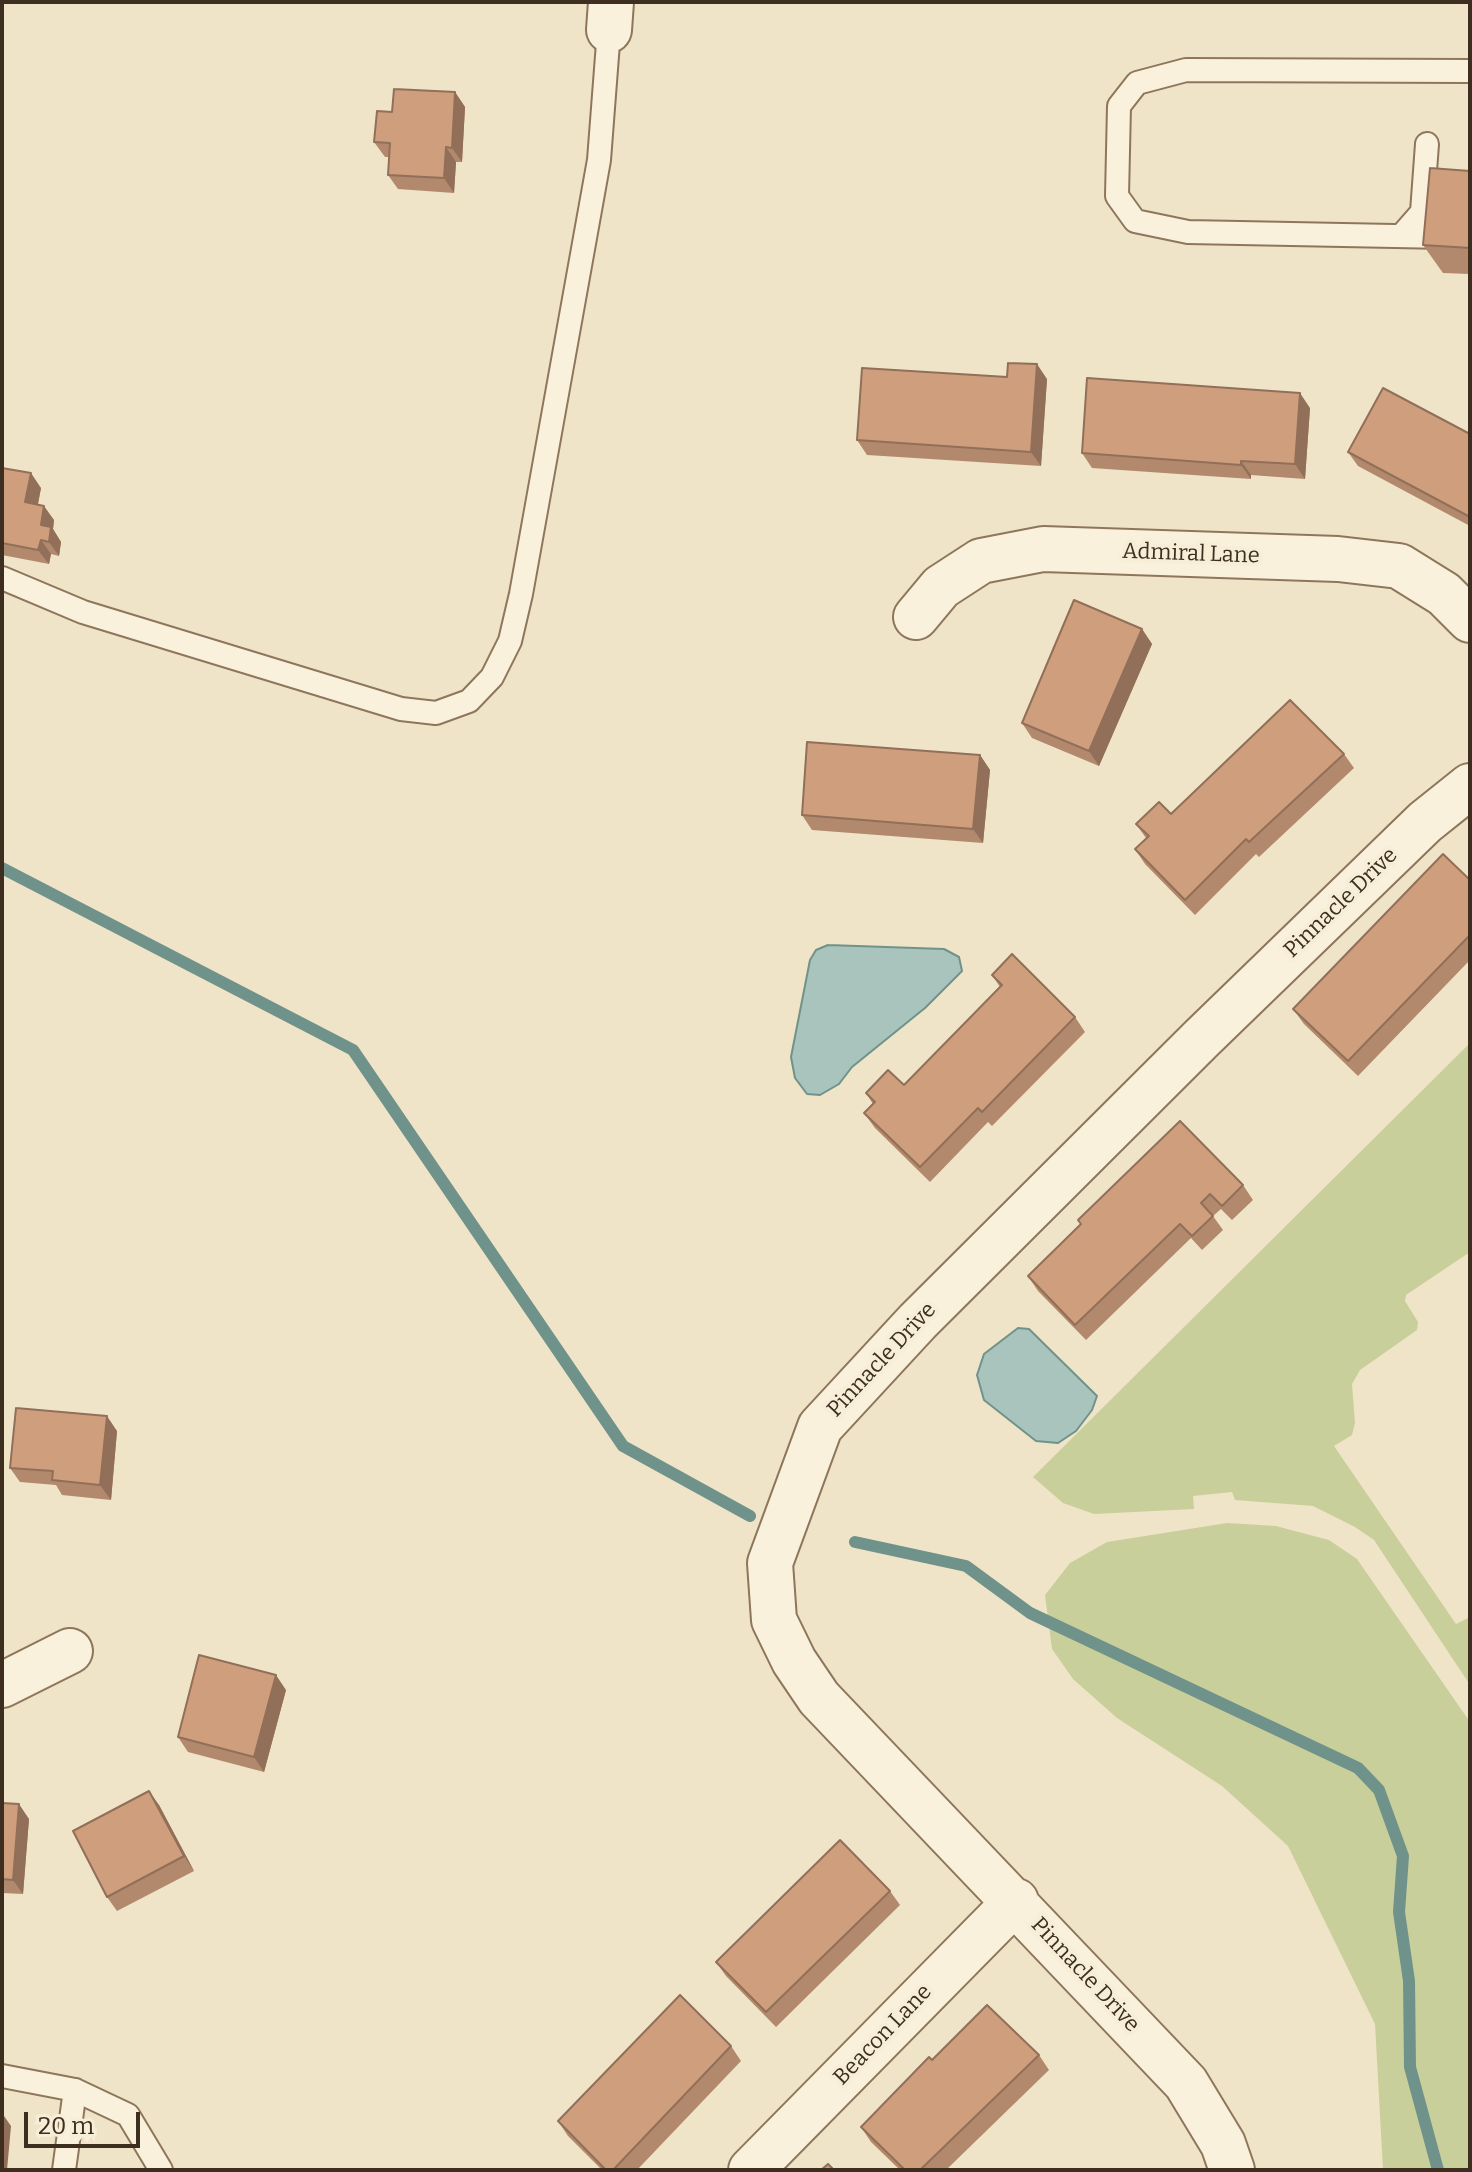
<!DOCTYPE html>
<html>
<head>
<meta charset="utf-8">
<style>
	body { margin:0 }
	#map { position:relative; width:1472px; height:2172px; overflow:hidden; background:#f0e4c8; font-family:Bitter,serif }
	canvas { display:block }
	.frame { position:absolute; inset:0; border:4px solid #3d2e20; pointer-events:none }
	.scale { position:absolute; left:24px; top:2112px; width:116px; height:36px; box-sizing:border-box; border:4px solid #3d2e20; border-top:0; padding-left:10px; font-size:24px; line-height:28px; white-space:nowrap; color:#3d2e20; -webkit-text-stroke:6px #f7eed8; paint-order:stroke }
</style>
</head>
<body>
<div id="map">
<canvas width="1472" height="2172"></canvas>
<div class="frame"></div>
<div class="scale">20 m</div>
</div>
<script>
const ctx = document.querySelector('canvas').getContext('2d');
ctx.lineJoin = 'round';
function paint(path, color) {
  ctx.fillStyle = color;
  ctx.fill(path, 'evenodd');
}
function poly(rows) {
  const path = new Path2D();
  for (const r of rows) {
    path.moveTo(r[0], r[1]);
    for (let i = 2; i < r.length; i += 2) path.lineTo(r[i], r[i + 1]);
  }
  return path;
}
function trace(path, color, width, dash) {
  ctx.strokeStyle = color;
  ctx.lineWidth = width;
  ctx.lineCap = dash ? 'butt' : 'round';
  ctx.setLineDash(dash || []);
  ctx.stroke(path);
}
function label(font, color, halo, rows, align = 'center') {
  ctx.font = font + ' Bitter,serif';
  ctx.lineWidth = 8;
  ctx.setLineDash([]);
  ctx.textBaseline = 'middle';
  ctx.strokeStyle = halo;
  ctx.fillStyle = color;
  for (const [text, x, y, turn = 0] of rows) {
    ctx.save();
    ctx.translate(x, y);
    ctx.rotate((+turn || 0) * Math.PI / 180);
    ctx.textAlign = isNaN(turn) ? turn : align;
    if (halo) ctx.strokeText(text, 0, 0);
    ctx.fillText(text, 0, 0);
    ctx.restore();
  }
}
paint(poly([
	[1470,1043,1470,1252,1406,1295,1405,1301,1418,1322,1417,1330,1360,1370,1352,1384,1355,1423,1352,1435,1334,1446,1456,1624,1470,1617,1470,1685,1374,1540,1355,1527,1313,1506,1235,1500,1232,1492,1193,1496,1194,1509,1094,1514,1063,1503,1033,1477],
	[1227,1523,1276,1526,1329,1540,1357,1559,1470,1722,1470,2170,1383,2170,1375,2024,1288,1846,1222,1786,1117,1718,1073,1679,1052,1649,1045,1595,1070,1563,1107,1542]
]), '#c9cf9b');
const water = poly([
	[828,945,944,949,959,957,962,971,925,1008,852,1067,839,1084,820,1095,807,1094,795,1078,791,1057,810,960,816,950,828,945],
	[1018,1328,1029,1329,1097,1396,1092,1410,1076,1431,1058,1443,1036,1441,984,1400,977,1375,984,1354,1018,1328]
]);
paint(water, '#a9c4bc');
trace(water, '#6f938a', 2);
trace(poly([
	[2,868,353,1050,623,1446,750,1516],
	[855,1542,966,1566,1030,1613,1358,1768,1379,1790,1403,1856,1399,1912,1409,1981,1410,2067,1438,2170]
]), '#6f938a', 12);
const lane = poly([
	[1401,236,1422,212,1427,144],
	[1446,237,1188,232,1135,221,1117,196,1119,106,1137,83,1186,70,1470,71],
	[2,578,83,612,401,709,436,713,469,701,492,677,510,641,521,594,599,160,609,30],
	[2,2076,75,2090,128,2115,161,2170],
	[64,2170,75,2090]
]);
const street = poly([
	[609,30,611,2],
	[916,617,941,587,981,561,1043,549,1338,559,1399,566,1444,594,1470,620],
	[2,1685,70,1651],
	[751,2170,1016,1901],
	[1232,2170,1223,2144,1186,2083,819,1698,794,1661,774,1620,770,1563,820,1427,918,1321,1202,1038,1425,822,1470,786]
]);
trace(lane, '#8d765c', 26);
trace(street, '#8d765c', 48);
trace(lane, '#faf1dc', 22);
trace(street, '#faf1dc', 44);
paint(poly([
	[455,92,465,107,462,162,456,162,454,193,398,189,388,175,389,157,385,157,374,142,392,112],
	[1470,171,1470,274,1443,273,1423,245],
	[1007,377,1047,379,1041,466,867,455,857,440],
	[1310,408,1305,479,1251,475,1251,479,1092,468,1082,453],
	[1470,434,1470,526,1358,466,1348,452],
	[2,468,41,488,38,505,54,520,53,529,61,542,59,556,51,554,49,564,2,555],
	[1142,629,1152,644,1099,766,1032,738,1022,723],
	[1344,754,1354,768,1259,857,1256,854,1195,915,1145,864,1135,849,1146,838,1136,824,1171,814],
	[980,755,990,770,983,843,812,830,802,815],
	[1470,880,1470,960,1358,1076,1304,1024,1293,1009],
	[992,975,1075,1017,1085,1032,992,1126,988,1122,930,1182,875,1128,864,1113,873,1104,866,1093,904,1085,1000,987],
	[1243,1185,1253,1200,1232,1220,1221,1209,1213,1216,1223,1230,1202,1250,1191,1238,1086,1340,1038,1291,1028,1276,1081,1224,1078,1220],
	[117,1431,111,1500,62,1495,56,1485,20,1482,10,1468],
	[286,1690,264,1772,188,1752,178,1737],
	[2,1803,29,1819,23,1894,2,1893],
	[159,1805,194,1871,117,1911,107,1897],
	[890,1891,900,1905,776,2027,726,1976,716,1962],
	[731,2046,741,2061,637,2170,602,2170,568,2136,558,2121],
	[1039,2055,1049,2070,946,2170,900,2170,871,2142,861,2127,932,2060]
]), '#b2896c');
paint(poly([
	[455,92,465,107,462,162,452,148],
	[446,147,456,162,454,193,444,178],
	[1037,364,1047,379,1041,466,1031,452],
	[1300,393,1310,408,1305,479,1295,464],
	[1241,461,1251,475,1251,479,1241,465],
	[31,473,41,488,35,517,25,502],
	[44,506,54,520,53,529,61,542,59,556,49,542,41,525],
	[41,540,51,554,49,564,38,550],
	[1142,629,1152,644,1099,766,1089,751],
	[980,755,990,770,983,843,973,829],
	[107,1416,117,1431,111,1500,100,1485],
	[276,1675,286,1690,264,1772,254,1757],
	[149,1791,159,1805,194,1871,184,1856],
	[19,1804,29,1819,23,1894,13,1880],
	[2,2113,11,2126,7,2170,2,2170]
]), '#916f58');
const building = poly([
	[394,89,455,92,452,148,446,147,444,178,388,175,390,143,374,142,377,111,392,112,394,89],
	[1430,168,1470,171,1470,248,1423,245,1430,168],
	[1008,363,1037,364,1031,452,857,440,862,368,1007,377,1008,363],
	[1087,378,1300,393,1295,464,1241,461,1241,465,1082,453,1087,378],
	[1383,388,1470,434,1470,517,1348,452,1383,388],
	[2,468,31,473,25,502,44,506,41,525,51,527,49,542,41,540,38,550,2,543,2,468],
	[1074,600,1142,629,1089,751,1022,723,1074,600],
	[1290,700,1344,754,1249,842,1246,839,1185,900,1135,849,1149,836,1136,824,1159,802,1171,814,1290,700],
	[807,742,980,755,973,829,802,815,807,742],
	[1443,854,1470,880,1470,935,1348,1061,1293,1009,1443,854],
	[1012,954,1075,1017,982,1112,978,1108,920,1167,864,1113,875,1102,866,1093,888,1070,904,1085,1002,985,992,975,1012,954],
	[1180,1121,1243,1185,1222,1206,1210,1194,1201,1203,1213,1216,1192,1236,1180,1224,1075,1325,1028,1276,1081,1224,1078,1220,1180,1121],
	[16,1408,107,1416,100,1485,52,1480,53,1471,10,1468,16,1408],
	[199,1655,276,1675,254,1757,178,1737,199,1655],
	[149,1791,184,1856,107,1897,73,1831,149,1791],
	[2,1803,19,1804,13,1880,2,1879,2,1803],
	[840,1840,890,1891,766,2012,716,1962,840,1840],
	[680,1995,731,2046,613,2170,606,2170,558,2121,680,1995],
	[987,2005,1039,2055,920,2170,905,2170,861,2127,929,2057,932,2060,987,2005],
	[828,2164,834,2170,821,2170,828,2164]
]);
paint(building, '#cf9f7d');
trace(building, '#916f58', 2);
label('22px', '#3d2e20', '#f7eed8', [
	["Admiral Lane",1191,554,2],
	["Pinnacle Drive",1341,903,-44],
	["Pinnacle Drive",882,1360,-47],
	["Pinnacle Drive",1085,1975,47],
	["Beacon Lane",883,2035,-46]
]);
</script>
</body>
</html>
